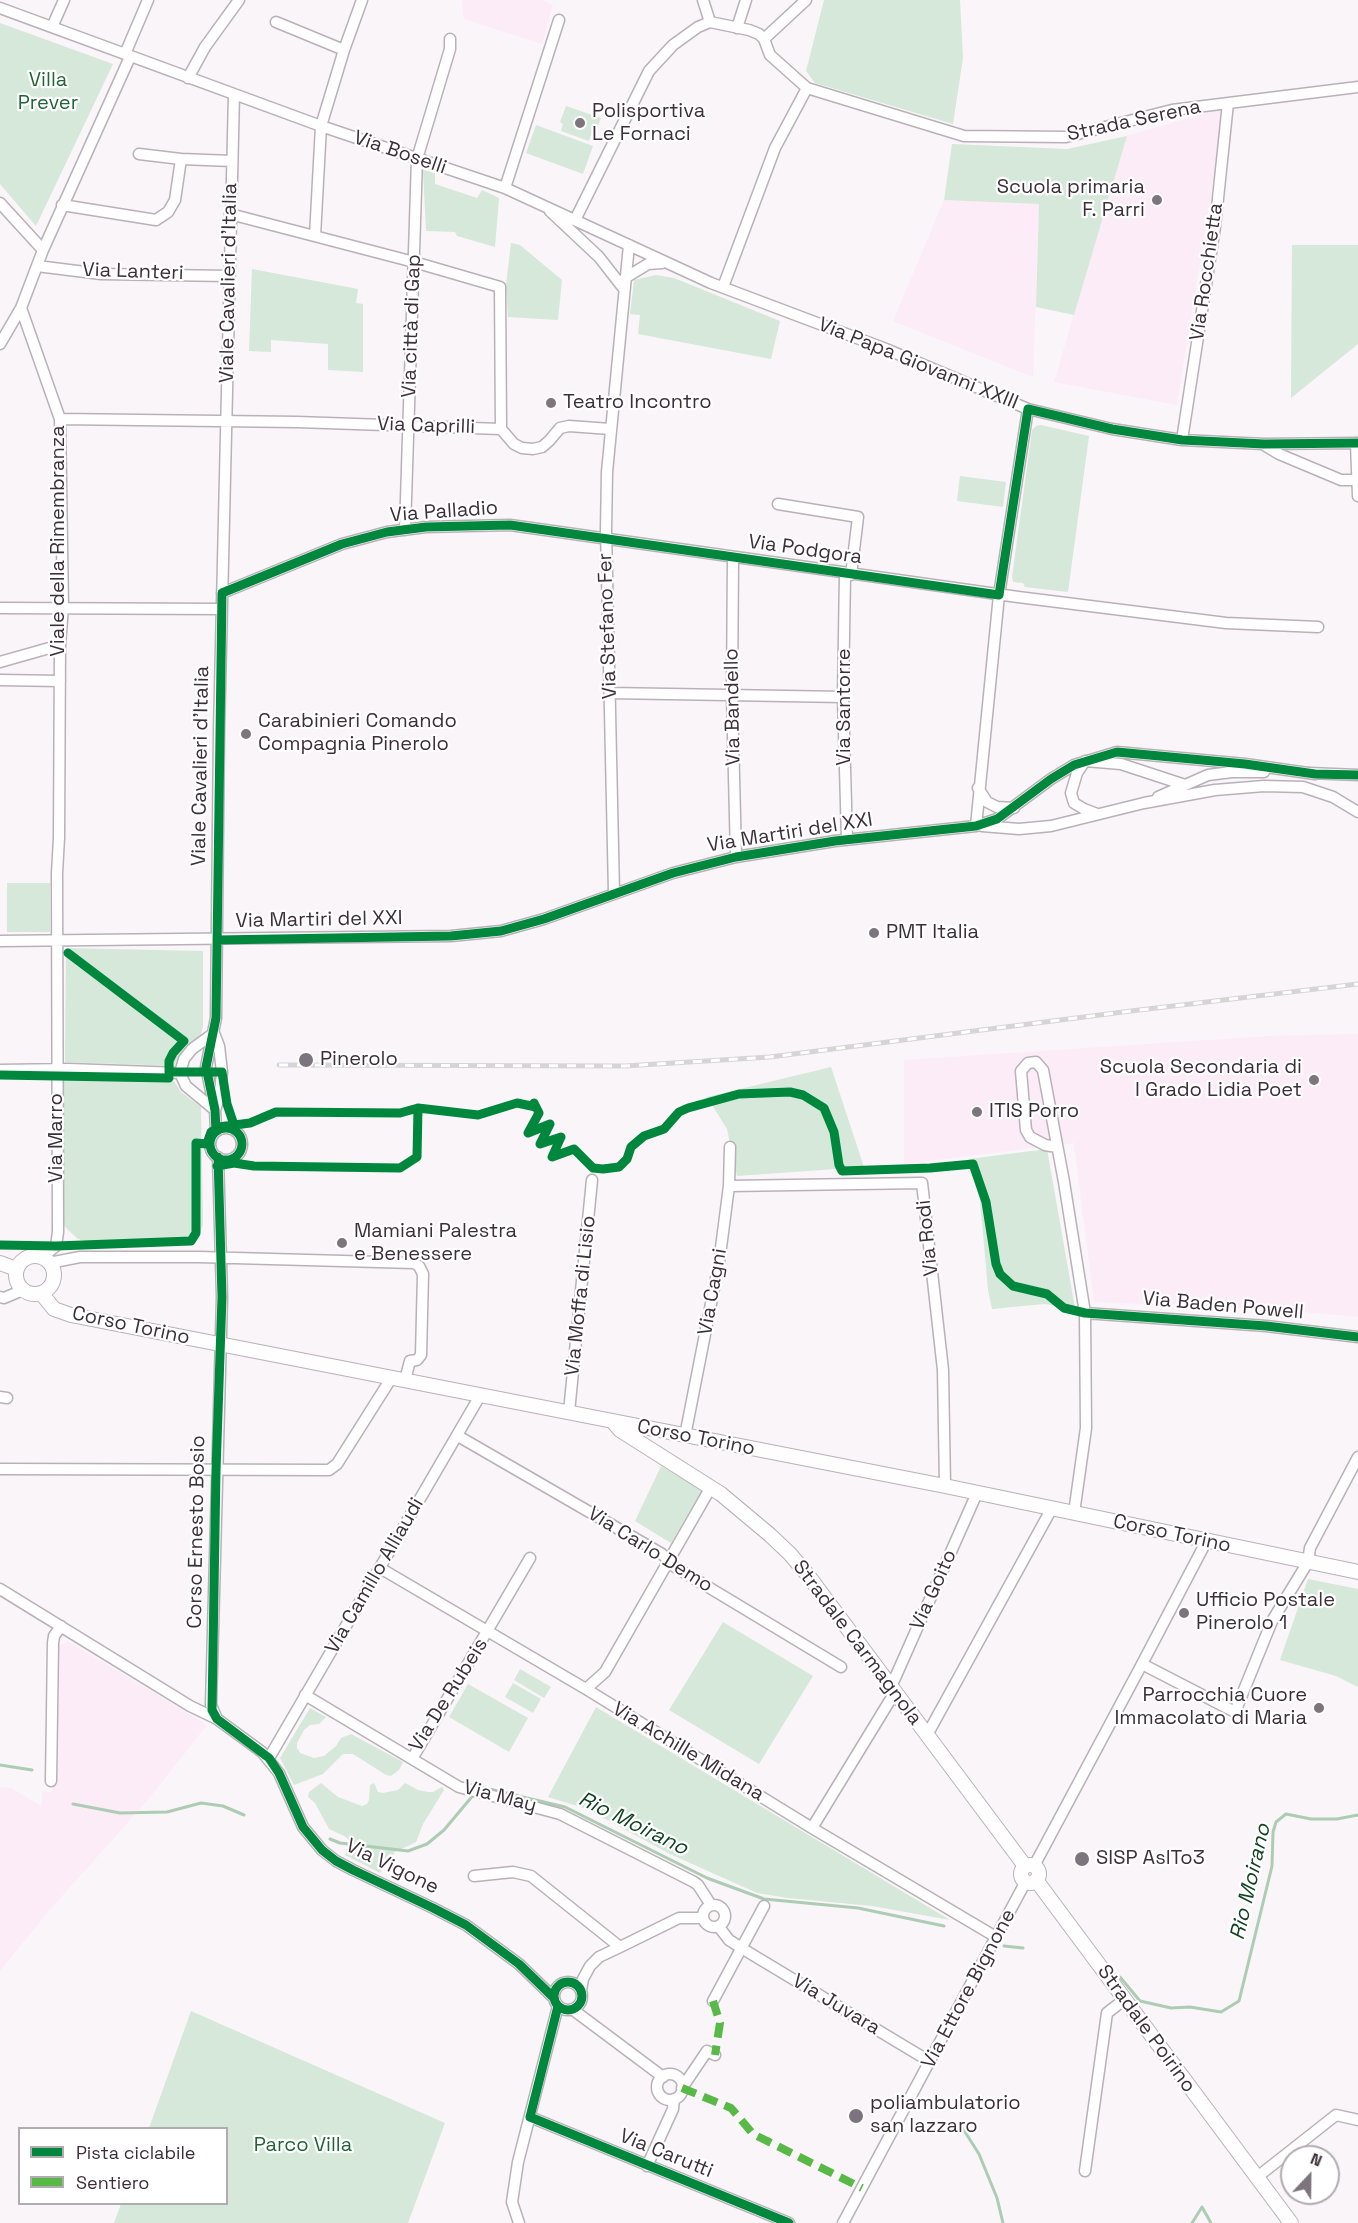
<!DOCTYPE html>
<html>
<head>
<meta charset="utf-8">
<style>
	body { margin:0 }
	#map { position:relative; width:1358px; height:2223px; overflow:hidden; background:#faf5f9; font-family:"Space Grotesk",sans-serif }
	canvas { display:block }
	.legend { position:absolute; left:18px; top:2127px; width:210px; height:78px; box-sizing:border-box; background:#fff; border:2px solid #b1acb0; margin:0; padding:8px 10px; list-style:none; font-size:18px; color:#3c2f3a }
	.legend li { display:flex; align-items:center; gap:12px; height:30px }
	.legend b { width:30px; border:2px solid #b1acb0 }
	.north { position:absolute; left:1280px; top:2145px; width:60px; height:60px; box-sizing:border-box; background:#fff; border:2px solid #b1acb0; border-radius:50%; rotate:22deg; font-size:16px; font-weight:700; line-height:24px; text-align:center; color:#3c2f3a }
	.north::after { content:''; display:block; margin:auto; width:21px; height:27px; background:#7e747d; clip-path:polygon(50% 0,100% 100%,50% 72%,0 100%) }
</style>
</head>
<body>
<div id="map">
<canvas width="1358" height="2223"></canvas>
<ul class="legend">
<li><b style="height:8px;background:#00873e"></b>Pista ciclabile</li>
<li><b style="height:8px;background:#58b947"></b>Sentiero</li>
</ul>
<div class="north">N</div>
</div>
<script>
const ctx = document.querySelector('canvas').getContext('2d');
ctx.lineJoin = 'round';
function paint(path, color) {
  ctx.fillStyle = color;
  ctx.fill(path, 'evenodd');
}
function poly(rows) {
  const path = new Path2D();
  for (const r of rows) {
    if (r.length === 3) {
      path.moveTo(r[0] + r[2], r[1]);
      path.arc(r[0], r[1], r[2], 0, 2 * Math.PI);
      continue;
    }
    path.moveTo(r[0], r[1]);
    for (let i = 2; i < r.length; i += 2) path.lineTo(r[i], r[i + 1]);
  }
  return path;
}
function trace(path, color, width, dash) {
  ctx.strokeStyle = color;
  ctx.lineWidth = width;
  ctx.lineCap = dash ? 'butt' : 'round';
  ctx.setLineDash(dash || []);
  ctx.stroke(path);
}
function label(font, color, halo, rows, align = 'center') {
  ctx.font = font + ' "Space Grotesk",sans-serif';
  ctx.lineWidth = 4.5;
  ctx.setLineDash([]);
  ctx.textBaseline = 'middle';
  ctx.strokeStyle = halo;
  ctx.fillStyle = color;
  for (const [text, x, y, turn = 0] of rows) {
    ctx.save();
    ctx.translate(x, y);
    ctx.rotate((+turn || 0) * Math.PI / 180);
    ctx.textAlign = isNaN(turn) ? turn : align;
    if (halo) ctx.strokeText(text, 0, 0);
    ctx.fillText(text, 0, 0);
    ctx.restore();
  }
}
paint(poly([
	[462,0,542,0,553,5,542,44,464,19],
	[1225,107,1177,405,1054,382,1127,136],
	[944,200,1039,204,1033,377,893,321],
	[1358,1034,1358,1317,1282,1310,1094,1302,1074,1143,904,1164,904,1060,1269,1036],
	[69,1642,207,1725,146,1802,47,1913,0,1971,0,1787,11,1788,41,1806,43,1791,52,1793,53,1651,59,1645]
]), '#fbecf8');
paint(poly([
	[824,0,960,0,963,58,953,124,815,83,806,71],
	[0,23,113,64,36,226,0,184],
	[566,106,601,118,595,133,592,132,589,141,561,131,563,124,560,122],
	[536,125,593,146,583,174,526,153],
	[1127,136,1074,315,1036,307,1039,204,944,200,952,144,1067,149],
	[423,170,435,173,435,184,477,198,482,190,499,198,495,247,457,236,455,232,426,231],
	[511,243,520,245,562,280,558,320,508,317,506,285],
	[1292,245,1358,245,1358,344,1291,398],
	[252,269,358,289,356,303,363,304,363,372,328,370,328,344,271,340,271,352,249,351],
	[656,275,674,278,780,321,771,359,638,334,640,315,630,314,634,280],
	[1041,425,1089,436,1068,592,1025,587,1023,583,1013,582,1012,577,1032,430,1036,426],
	[960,476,1006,482,1003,507,957,501],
	[7,883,50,883,50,932,7,932],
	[66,948,203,951,203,1026,200,1038,186,1044,174,1066,65,1062],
	[831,1067,864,1167,737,1176,727,1129,707,1097],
	[63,1078,174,1081,181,1092,201,1107,203,1225,198,1236,187,1241,85,1241,78,1239,64,1226],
	[1047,1149,1075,1308,1044,1304,992,1309,988,1290,980,1200,969,1159],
	[661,1466,702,1490,671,1543,635,1521],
	[1308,1579,1358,1589,1358,1687,1336,1676,1280,1660],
	[723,1622,813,1676,759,1764,669,1710],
	[520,1669,551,1687,544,1698,514,1680],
	[513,1683,541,1699,533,1713,505,1697],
	[468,1684,528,1718,509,1752,449,1717],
	[596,1707,950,1920,872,1906,788,1898,757,1893,670,1854,587,1809,548,1797],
	[310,1708,326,1717,319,1724,310,1725,304,1730,297,1743,297,1748,300,1753,314,1758,324,1756,336,1746,341,1738,351,1734,403,1762,399,1770,391,1776,386,1775,353,1754,343,1754,323,1774,294,1785,280,1758],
	[321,1783,338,1797,362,1806,367,1804,369,1800,370,1785,374,1783,378,1792,383,1793,398,1790,405,1783,418,1790,428,1792,433,1792,442,1787,444,1790,423,1824,416,1842,395,1852,380,1873,345,1855,349,1841,346,1837,329,1829,315,1803,308,1797,309,1792],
	[191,2011,445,2123,408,2223,114,2223,121,2204,226,2204,226,2128,149,2128]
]), '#d5e8d9');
trace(poly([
	[0,1765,32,1770],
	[480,1788,481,1787,565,1807,707,1878,764,1899,858,1908,944,1926],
	[73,1804,120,1813,167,1812,201,1803,223,1806,244,1815],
	[330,1839,340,1843,408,1851,427,1844,444,1830,475,1793],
	[1004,1946,1023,1948],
	[1120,1977,1140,2001,1171,2008,1190,2007,1221,2012,1239,2001,1272,1866,1273,1832,1276,1822,1286,1814,1311,1819,1337,1819,1358,1815],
	[960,2124,979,2154,997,2198,1003,2223],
	[1192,2223,1202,2207,1211,2223]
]), '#adccb4', 3);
const minor = poly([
	[703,0,710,22],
	[0,8,321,126,505,188,711,283,886,349,1028,409,1112,429,1182,440,1264,444,1358,443],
	[276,22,344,50],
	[710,22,749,30,759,34,764,39,770,55,807,88,964,136,1066,137,1172,110,1358,87],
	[52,27,64,0],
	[737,28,746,0],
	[764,39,806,0],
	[125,54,148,0],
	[188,78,205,47,239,0],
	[139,154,181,159],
	[505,188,559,20],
	[0,203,43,250],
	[62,205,156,220,168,212,175,200,181,159,232,161],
	[550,211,599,257,624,289],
	[230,214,414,262,500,287,501,429],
	[575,220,649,71,673,45,698,27,710,22],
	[315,236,321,126,344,50,362,0],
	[37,266,101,274,229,276],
	[625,278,648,264,662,263],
	[723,287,775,148,807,88],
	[21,308,60,419,63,607,60,645,59,838,57,873,58,1232,56,1246,42,1257],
	[0,344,21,308,43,250,130,57],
	[60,419,297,422,501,429,514,444,522,448,533,449,542,447,549,441,560,428,569,426,610,429],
	[1182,440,1215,227,1228,103],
	[1356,443,1358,496],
	[1264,445,1279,454,1341,480,1357,480],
	[778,504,858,517,851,575],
	[405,530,417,159,450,49,450,39],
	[733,557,732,695,736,857],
	[845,574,843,697,847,840],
	[222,593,342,544,387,532,426,527,510,525,1018,597,1226,623,1318,627],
	[0,608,222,609],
	[0,662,60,645],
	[0,680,60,681],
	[610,693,843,697],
	[1309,773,1358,775],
	[978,788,987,802,997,807,1014,808],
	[1158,797,1208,775,1232,772,1264,772],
	[1097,814,1084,809,1074,803,1071,793,1077,773,1085,761,1121,764,1185,785],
	[976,826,999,595,1028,409],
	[982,826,1019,829,1051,826,1144,803,1215,790,1264,786,1303,787,1333,797,1358,812],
	[614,893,606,530,607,472,629,245],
	[0,941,451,936,501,931,544,919,673,873,736,857,835,841,976,826,997,819,1051,779,1074,765,1117,752,1245,764,1315,774],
	[214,1033,219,1046,222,1072,220,1094,215,1110,186,1086,180,1073,184,1059,192,1049,214,1033],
	[0,1070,69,1069,180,1073],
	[226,1144,16],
	[216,1131,215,1110,206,1067,216,1018,219,731,234,94],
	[1057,1147,1045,1145,1030,1137,1026,1130,1021,1071,1028,1063,1036,1062,1043,1070,1064,1182,1085,1313,1086,1428,1074,1513],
	[729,1186,922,1183,943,1370,945,1486],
	[49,1263,80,1257,199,1257,414,1263,419,1266,423,1274,421,1355,417,1360,410,1361,405,1380],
	[0,1297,4,1298,23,1290],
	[1085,1313,1266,1326,1358,1337],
	[0,1397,7,1398],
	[569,1412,592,1180],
	[458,1436,662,1554,675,1567,841,1667],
	[685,1436,719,1263,729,1186,730,1147],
	[0,1469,329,1470,337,1464,392,1377],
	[1206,1542,1142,1664,1235,1712,1272,1621,1308,1562,1310,1548,1358,1457],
	[380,1568,586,1689,812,1828,996,1937],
	[0,1589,190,1706,217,1719,262,1752,279,1773,303,1827,322,1850,336,1861,353,1870,433,1908,466,1925,519,1964,553,1997],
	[891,1687,977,1493],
	[586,1689,605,1672,711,1487],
	[305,1695,459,1787,560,1814,694,1882,698,1885,711,1905],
	[217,1719,211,1705,222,1297,218,1157],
	[927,1735,1052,1508],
	[269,1758,481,1394],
	[412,1759,530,1558],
	[51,1781,53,1643,54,1636,61,1626],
	[812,1828,895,1692],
	[1034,1866,1142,1664],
	[474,1876,513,1872,531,1876,620,1947,679,1918,703,1918],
	[714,1916,11],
	[719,1927,729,1940,743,1949,929,2061],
	[568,1996,14],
	[581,1990,583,1979,590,1966,599,1957,620,1947],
	[713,2001,764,1906],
	[575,2008,576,2012,663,2077],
	[670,2087,13],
	[682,2088,707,2051,715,2055],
	[530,2117,789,2223],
	[647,2166,673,2109,674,2099],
	[1085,2171,1107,2013,1125,1999],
	[1256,2178,1336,2115,1358,2120],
	[519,2223,512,2202,518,2162,558,2006],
	[843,2223,1026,1881]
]);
const major = poly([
	[35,1275,19],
	[0,1263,16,1269],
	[41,1293,54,1309,71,1315,945,1486,1358,1572],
	[613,1422,620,1430,721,1494,770,1535,790,1554,807,1574,1025,1866],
	[1030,1874,9],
	[1036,1880,1291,2223]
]);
trace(minor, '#b9b1b8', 13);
trace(major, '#b9b1b8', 16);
trace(minor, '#fefefe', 10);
trace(major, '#fefefe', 14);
const rail = poly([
	[279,1065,625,1066,770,1057,1131,1011,1358,984]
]);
trace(rail, '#d6d5d6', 5);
trace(rail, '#fff', 3, [9]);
trace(poly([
	[713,2001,720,2023,715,2055],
	[682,2088,731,2108,753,2134,862,2188]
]), '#58b947', 8, [15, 8]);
trace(poly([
	[217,940,451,936,501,931,544,919,673,873,736,857,835,841,976,826,997,819,1051,779,1074,765,1117,752,1245,764,1315,774,1358,775],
	[68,953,184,1041,173,1053,169,1061,169,1072,222,1072,227,1104,234,1125],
	[0,1075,169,1078],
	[534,1103,539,1113,528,1133,550,1124,540,1144,561,1137,552,1157,574,1149,593,1168,603,1169,619,1167,627,1159,631,1147,644,1136,664,1129,679,1112,688,1108,739,1094,790,1092,803,1095,824,1108,834,1132,839,1165,842,1171,930,1168,973,1164,986,1202,996,1264,1000,1274,1013,1286,1047,1294,1064,1308,1085,1313,1266,1326,1358,1337],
	[226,1144,16],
	[216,1131,215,1110,206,1067,216,1018,222,593,342,544,387,532,426,527,510,525,999,595,1028,409,1112,429,1182,440,1264,444,1358,443],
	[218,1157,222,1297,216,1471,212,1710,217,1719,269,1758,279,1773,303,1827,322,1850,336,1861,353,1870,433,1908,466,1925,519,1964,553,1997],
	[217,1166,234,1163,254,1166,400,1168,417,1157,418,1108],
	[0,1245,56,1246,191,1241,196,1233,196,1143,207,1144,211,1132,219,1127,250,1123,276,1112,400,1113,418,1108,478,1115,517,1103,536,1107],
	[568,1996,14],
	[558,2006,530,2117,789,2223]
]), '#00873e', 9);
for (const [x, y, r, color] of [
	[580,123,6,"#7e747d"],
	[1157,200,6,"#7e747d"],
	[551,403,6,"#7e747d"],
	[246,734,6,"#7e747d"],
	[874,933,6,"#7e747d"],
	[306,1060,8,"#7e747d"],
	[1314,1080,6,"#7e747d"],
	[977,1112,6,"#7e747d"],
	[342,1243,6,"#7e747d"],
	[1184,1613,6,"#7e747d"],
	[1319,1708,6,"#7e747d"],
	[1082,1859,8,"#7e747d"],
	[856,2116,8,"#7e747d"]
]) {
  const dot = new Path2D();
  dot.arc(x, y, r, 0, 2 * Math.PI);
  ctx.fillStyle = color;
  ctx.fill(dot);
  trace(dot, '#fff', 2);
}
label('20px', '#216537', '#fff', [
	["Villa",48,81],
	["Prever",48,104],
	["Parco Villa",303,2146]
]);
label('20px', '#3c2f3a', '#fff', [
	["Polisportiva",592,112],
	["Le Fornaci",592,135],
	["Scuola primaria",1145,188,"right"],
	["F. Parri",1145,211,"right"],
	["Teatro Incontro",563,403],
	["Carabinieri Comando",258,722],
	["Compagnia Pinerolo",258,745],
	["PMT Italia",886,933],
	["Pinerolo",320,1060],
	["Scuola Secondaria di",1302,1068,"right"],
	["I Grado Lidia Poet",1302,1091,"right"],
	["ITIS Porro",989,1112],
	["Mamiani Palestra",354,1232],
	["e Benessere",354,1255],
	["Ufficio Postale",1196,1601],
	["Pinerolo 1",1196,1624],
	["Parrocchia Cuore",1307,1696,"right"],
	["Immacolato di Maria",1307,1719,"right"],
	["SISP AslTo3",1096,1859],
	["poliambulatorio",870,2104],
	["san lazzaro",870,2127]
], 'left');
label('20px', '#3c2f3a', '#fff', [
	["Strada Serena",1134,121,-12],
	["Via Boselli",400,153,19],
	["Via Lanteri",133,272,2],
	["Via Rocchietta",1207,272,-82],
	["Viale Cavalieri d'Italia",229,283,-89],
	["Via città di Gap",412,326,-88],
	["Via Papa Giovanni XXIII",918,364,22],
	["Via Caprilli",426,426,2],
	["Via Palladio",444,512,-4],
	["Viale della Rimembranza",59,541,-90],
	["Via Podgora",805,550,8],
	["Via Stefano Fer",608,626,-92],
	["Via Bandello",733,707,-91],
	["Via Santorre",845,707,-90],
	["Viale Cavalieri d'Italia",201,766,-89],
	["Via Martiri del XXI",790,833,-9],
	["Via Martiri del XXI",319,920,-1],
	["Via Marro",57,1138,-90],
	["Via Rodi",928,1238,-96],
	["Via Cagni",713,1292,-80],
	["Via Moffa di Lisio",581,1296,-84],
	["Via Baden Powell",1223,1306,5],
	["Corso Torino",131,1326,12],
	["Corso Torino",696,1438,11],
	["Corso Ernesto Bosio",197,1532,-89],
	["Corso Torino",1172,1534,12],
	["Via Carlo Demo",650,1550,32],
	["Via Camillo Alliaudi",375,1576,-60],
	["Via Goito",934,1590,-66],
	["Stradale Carmagnola",857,1643,53],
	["Via De Rubeis",449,1695,-58],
	["Via Achille Midana",688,1752,31],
	["Via May",500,1797,15],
	["Via Vigone",392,1867,26],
	["Via Ettore Bignone",969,1989,-62],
	["Via Juvara",836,2005,31],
	["Stradale Poirino",1146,2029,54],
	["Via Carutti",666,2154,22]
]);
label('italic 21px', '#104421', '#fff', [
	["Rio Moirano",633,1824,26],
	["Rio Moirano",1251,1882,-77]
]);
</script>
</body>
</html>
